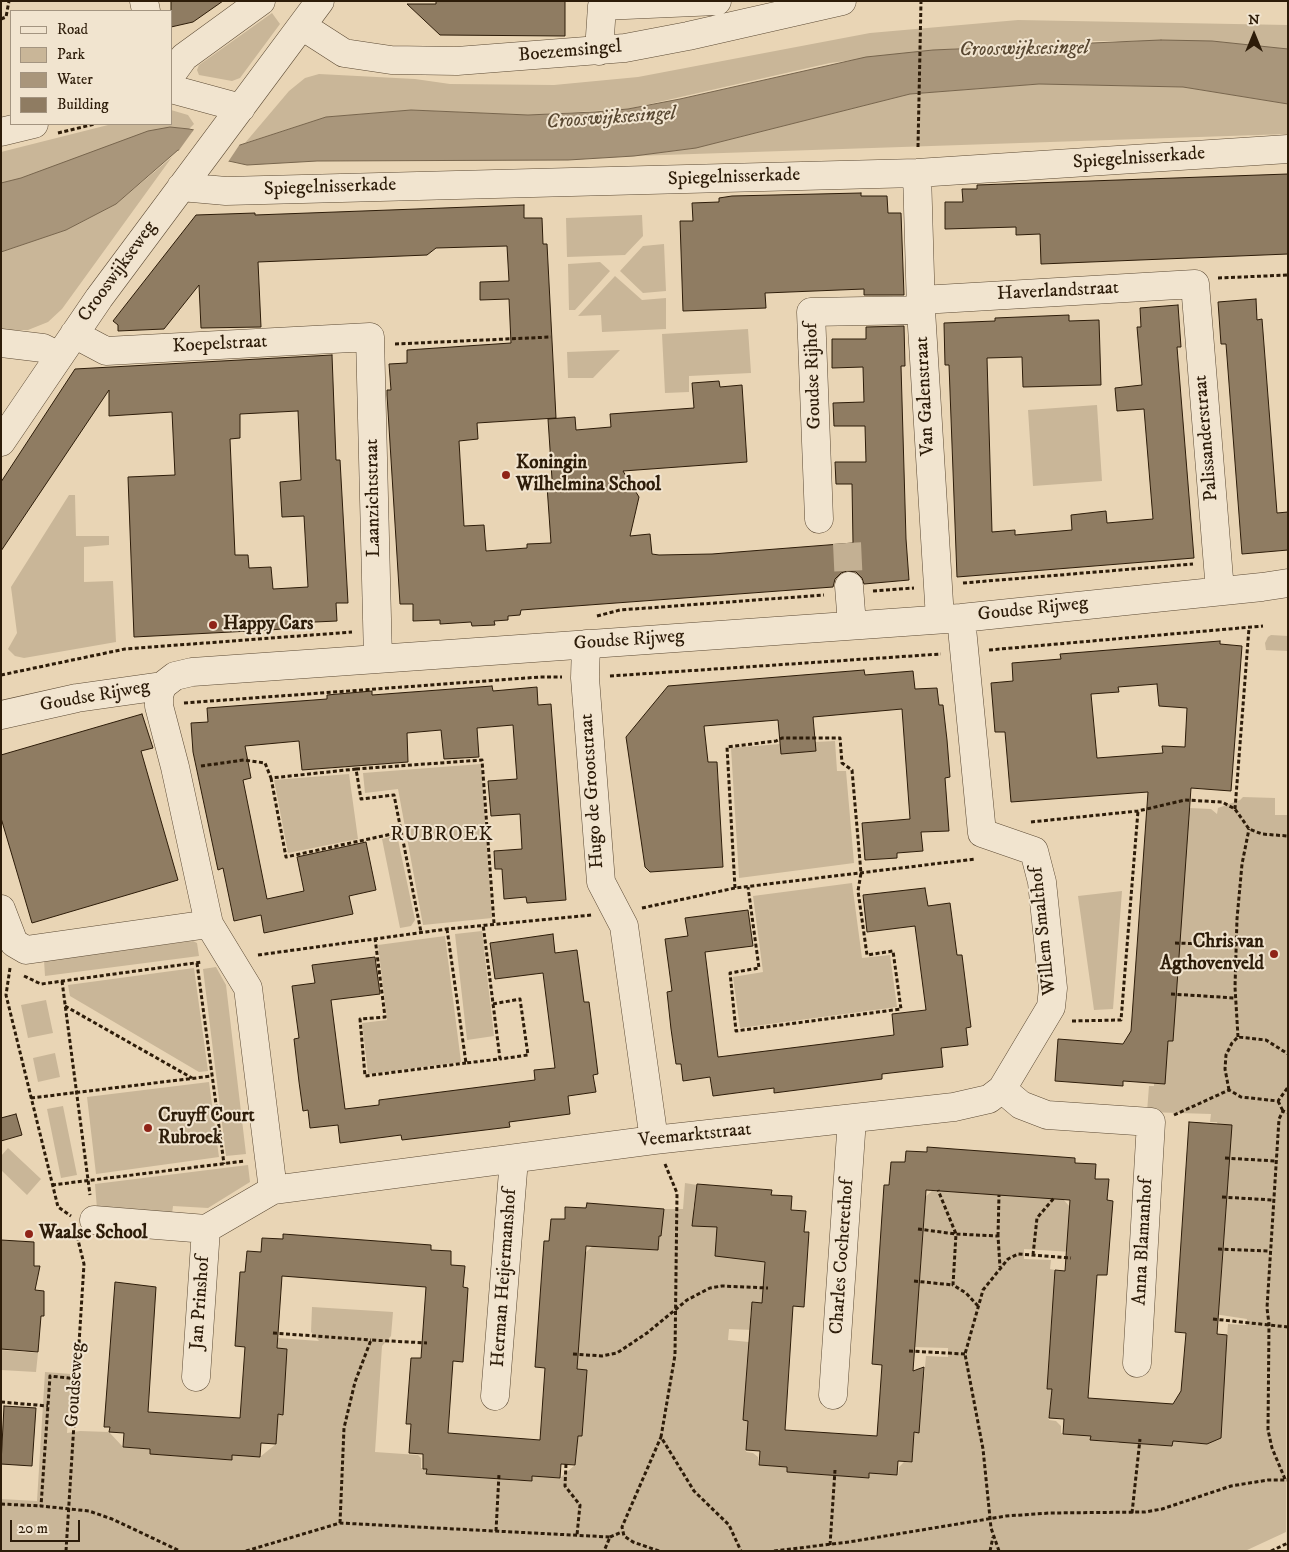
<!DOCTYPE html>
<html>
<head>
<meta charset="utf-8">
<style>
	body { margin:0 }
	#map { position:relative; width:1289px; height:1552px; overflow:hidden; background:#e9d5b5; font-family:"IM FELL DW Pica",serif }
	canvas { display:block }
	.frame { position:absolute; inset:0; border:2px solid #2d1c09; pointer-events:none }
	.legend { position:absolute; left:10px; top:10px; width:162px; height:115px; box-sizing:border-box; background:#f1e4cf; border:1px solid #a39480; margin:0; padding:6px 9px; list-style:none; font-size:15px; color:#2d1c09 }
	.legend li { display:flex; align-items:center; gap:10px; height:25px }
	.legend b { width:25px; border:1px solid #a39480 }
	.north { position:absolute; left:1229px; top:10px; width:50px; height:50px; -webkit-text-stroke:4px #f1e4cf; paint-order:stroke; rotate:0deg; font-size:14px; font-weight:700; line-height:20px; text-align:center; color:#2d1c09 }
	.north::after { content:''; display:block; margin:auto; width:18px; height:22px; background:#2d1c09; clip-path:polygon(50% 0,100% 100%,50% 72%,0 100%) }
	.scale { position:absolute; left:10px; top:1520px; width:70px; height:22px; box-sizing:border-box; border:2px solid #2d1c09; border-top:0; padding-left:6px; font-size:15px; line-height:18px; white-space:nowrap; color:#2d1c09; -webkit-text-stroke:4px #f1e4cf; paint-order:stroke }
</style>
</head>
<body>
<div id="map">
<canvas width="1289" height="1552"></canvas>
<div class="frame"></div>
<ul class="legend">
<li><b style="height:6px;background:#f1e4cf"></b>Road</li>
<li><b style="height:14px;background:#c9b698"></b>Park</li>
<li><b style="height:14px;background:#a9967b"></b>Water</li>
<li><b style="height:14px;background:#8f7c62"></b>Building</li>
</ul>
<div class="north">N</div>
<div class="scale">20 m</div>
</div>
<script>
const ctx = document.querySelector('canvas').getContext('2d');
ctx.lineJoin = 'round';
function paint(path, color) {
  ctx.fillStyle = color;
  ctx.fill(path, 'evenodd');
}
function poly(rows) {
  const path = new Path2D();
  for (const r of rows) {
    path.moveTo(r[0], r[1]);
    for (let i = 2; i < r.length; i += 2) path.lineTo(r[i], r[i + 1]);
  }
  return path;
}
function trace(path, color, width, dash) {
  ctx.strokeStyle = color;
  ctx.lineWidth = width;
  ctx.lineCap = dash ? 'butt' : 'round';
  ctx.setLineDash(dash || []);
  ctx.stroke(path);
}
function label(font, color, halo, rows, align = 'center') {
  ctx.font = font + ' "IM FELL DW Pica",serif';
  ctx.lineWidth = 4;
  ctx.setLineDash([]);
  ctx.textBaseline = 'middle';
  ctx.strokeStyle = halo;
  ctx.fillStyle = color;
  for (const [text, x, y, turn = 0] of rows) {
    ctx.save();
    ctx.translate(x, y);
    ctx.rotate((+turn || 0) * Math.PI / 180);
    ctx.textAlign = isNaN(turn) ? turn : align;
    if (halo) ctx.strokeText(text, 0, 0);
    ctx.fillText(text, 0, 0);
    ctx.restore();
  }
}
paint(poly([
	[272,13,280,24,240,78,232,81,199,75,197,70,199,65],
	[1018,20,1288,25,1288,49,1212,41,1095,41,933,50,830,63,628,109,528,115,411,110,326,117,245,143,289,91,305,78,319,74,415,79,450,84,554,85,638,77,870,33],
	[1039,84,1183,87,1288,104,1288,134,634,156,696,148,910,94],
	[171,110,188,115,194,124,189,129,170,127,21,178,1,183,1,152,112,124,171,124],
	[172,157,62,309,48,322,28,330,1,330,1,252,66,230,116,204],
	[642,215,643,236,625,255,567,257,566,218],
	[664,244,666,291,643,293,620,271,643,246],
	[600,262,610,271,575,310,569,310,568,264],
	[615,276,642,300,666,298,666,329,602,332,601,315,578,316],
	[748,329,751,373,689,376,689,392,665,393,662,334],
	[620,350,593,378,568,378,567,352],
	[1097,405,1102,481,1033,486,1028,410],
	[69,495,75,495,76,536,109,536,109,545,84,547,84,582,113,581,116,642,24,658,15,656,8,649,17,633,11,587],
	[1271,635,1288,636,1288,651,1266,650,1265,643,1268,637],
	[835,741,837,771,846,771,854,863,739,878,731,748,780,744,782,754,815,751,815,742],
	[481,764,492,918,423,925,398,789,365,793,363,773],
	[349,774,358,839,288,853,274,780],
	[1243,797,1275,798,1275,815,1288,815,1286,1532,1245,1551,1,1551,1,1499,37,1501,45,1372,71,1374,67,1433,80,1431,109,1432,123,1447,150,1449,150,1454,232,1460,232,1455,260,1457,276,1444,278,1414,282,1415,281,1364,286,1364,287,1349,277,1348,278,1338,319,1341,311,1332,312,1307,393,1312,391,1336,382,1346,375,1452,418,1455,421,1458,421,1468,518,1481,532,1481,532,1476,560,1478,575,1465,578,1436,582,1436,584,1410,581,1385,586,1385,587,1370,577,1369,585,1253,593,1246,620,1248,644,1245,644,1250,658,1250,659,1236,661,1235,661,1209,683,1209,685,1183,697,1185,693,1210,695,1211,694,1226,708,1227,709,1222,766,1239,764,1264,769,1265,768,1293,763,1293,762,1303,752,1303,750,1318,755,1318,754,1330,729,1329,728,1340,749,1342,743,1420,748,1421,746,1452,753,1453,758,1457,758,1465,787,1467,787,1472,868,1478,869,1473,898,1475,899,1467,904,1462,912,1463,914,1432,919,1432,926,1356,948,1357,948,1348,910,1347,920,1277,925,1197,933,1190,1063,1199,1070,1207,1072,1252,1024,1249,1024,1259,1051,1260,1050,1269,1055,1270,1054,1286,1059,1287,1052,1310,1047,1388,1052,1389,1049,1420,1056,1421,1061,1426,1061,1433,1091,1436,1091,1440,1119,1443,1119,1438,1143,1440,1143,1444,1156,1445,1172,1446,1173,1441,1202,1444,1221,1350,1226,1350,1228,1324,1246,1325,1247,1319,1214,1314,1220,1295,1229,1164,1217,1122,1210,1122,1211,1114,1147,1112,1149,1086,1154,1086,1154,1083,1150,1083,1151,1072,1168,1041,1189,808,1211,809,1217,814,1218,808,1240,800],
	[397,835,415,920,411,926,400,928,382,839],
	[852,883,862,958,890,955,897,1007,740,1028,733,977,763,972,753,896],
	[1122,891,1113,1009,1094,1010,1078,896],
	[482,931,494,1036,467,1040,455,934],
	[445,936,461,1062,368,1074,362,1023,387,1020,378,945],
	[193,941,197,943,199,956,45,976,44,960],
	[216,967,226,985,246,1154,226,1156,203,969],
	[194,968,208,1071,199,1072,70,996,68,985],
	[46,1000,53,1033,28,1038,21,1005],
	[55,1053,60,1077,38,1082,33,1058],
	[209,1082,219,1157,96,1174,87,1097],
	[63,1106,77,1175,61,1178,47,1109],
	[8,1148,41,1179,27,1195,1,1170,1,1156],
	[248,1165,250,1182,208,1208,173,1206,172,1214,97,1209,95,1184],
	[1,1350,38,1353,36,1372,1,1370]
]), '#c9b698');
const water = poly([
	[1161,40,1212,41,1288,49,1288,104,1183,87,1039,84,910,94,696,148,634,156,568,160,317,161,247,165,178,150,116,204,66,230,1,252,1,183,21,178,148,131,170,127,189,129,194,130,191,135,240,145,326,117,411,110,528,115,595,112,628,109,680,99,866,57,933,50,1161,40]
]);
paint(water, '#a9967b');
trace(water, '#77654d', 1);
paint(poly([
	[195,128,195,133,242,141,226,165,179,153,172,160]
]), '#e9d5b5');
const building = poly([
	[171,1,223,1,193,22,171,27,171,1],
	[436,1,565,1,565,36,440,35,407,4,436,4,436,1],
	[1288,174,1288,254,1041,264,1040,234,1016,235,1016,227,945,229,945,202,963,202,962,189,977,189,977,185,1288,174],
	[861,193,861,196,887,196,888,213,901,213,904,295,864,295,864,289,765,293,766,308,683,311,680,221,693,221,692,203,719,202,719,198,732,196,861,193],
	[524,205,524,218,542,218,543,244,547,244,556,418,477,423,478,439,459,441,464,526,484,525,486,551,527,548,527,544,551,543,547,486,552,479,548,419,575,417,576,430,611,427,610,414,694,408,692,383,719,381,720,387,742,385,747,462,623,471,639,497,630,536,650,534,652,554,659,555,712,554,853,543,852,484,836,484,835,462,866,462,865,426,834,426,833,403,864,402,863,367,832,368,832,339,866,339,866,327,904,326,905,366,901,366,906,539,909,580,864,584,862,578,856,572,847,571,841,573,835,579,833,587,521,610,520,615,508,616,508,620,494,621,495,625,472,626,471,622,440,624,440,620,413,621,413,604,400,604,387,395,387,390,391,390,389,364,407,363,407,350,511,343,509,299,480,300,480,282,509,281,507,246,436,248,427,255,258,262,261,327,201,328,199,285,164,329,118,331,118,325,113,321,196,215,255,213,255,215,524,205],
	[1256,299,1257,320,1262,319,1277,513,1288,512,1288,550,1242,554,1226,344,1221,344,1218,302,1256,299],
	[1178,305,1181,347,1177,347,1194,558,957,577,949,365,945,365,944,323,995,321,995,318,1069,315,1069,321,1099,320,1101,385,1023,387,1022,357,987,358,992,532,1015,530,1015,535,1072,530,1071,515,1106,511,1107,523,1153,519,1144,409,1117,411,1115,388,1142,385,1137,327,1141,327,1140,308,1178,305],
	[332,355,336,460,340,460,348,603,336,603,337,621,293,623,293,628,270,630,134,637,128,477,175,475,172,412,109,416,109,390,1,551,1,482,75,369,332,355],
	[298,411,301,480,280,482,282,517,304,516,308,587,273,589,271,567,249,568,248,555,235,555,230,439,240,438,240,414,298,411],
	[1220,641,1220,644,1242,646,1231,791,1191,788,1173,1041,1168,1041,1165,1084,1123,1081,1123,1086,1055,1081,1058,1039,1123,1044,1131,1031,1148,792,1011,802,1005,732,995,732,991,683,1013,681,1012,663,1061,659,1060,654,1220,641],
	[1157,684,1159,706,1187,708,1185,747,1162,746,1163,753,1097,758,1091,694,1119,692,1118,687,1157,684],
	[864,670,865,675,913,671,915,689,937,688,939,705,943,705,947,740,950,777,945,778,949,831,921,832,923,851,897,853,897,858,865,860,862,823,910,819,902,709,813,717,816,751,781,754,778,720,704,726,708,762,717,762,723,867,650,872,645,867,626,737,668,686,864,670],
	[492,686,493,691,537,687,538,705,551,704,566,900,527,903,526,897,504,899,502,869,495,869,494,851,522,849,520,814,491,816,488,781,517,779,513,725,477,728,479,757,444,759,441,730,407,733,408,762,302,770,299,741,245,746,251,778,243,780,267,899,304,891,297,857,366,842,376,890,349,896,353,914,264,933,261,915,234,921,223,868,218,870,193,752,191,723,208,722,207,708,327,699,327,695,372,691,372,695,492,686],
	[142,714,153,748,141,751,178,880,32,923,1,818,1,755,142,714],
	[925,888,928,906,950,903,957,955,962,955,971,1027,966,1028,968,1045,941,1048,943,1067,882,1074,882,1079,774,1093,774,1088,713,1096,710,1077,683,1081,681,1064,676,1064,671,1029,667,992,672,991,665,939,688,936,685,918,748,910,753,946,705,952,718,1057,823,1044,894,1035,892,1014,926,1010,915,926,867,932,863,895,925,888],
	[553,934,555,953,577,950,584,1002,589,1002,598,1074,593,1075,596,1092,568,1096,570,1114,509,1122,510,1127,402,1140,401,1135,340,1143,338,1125,310,1128,308,1110,303,1111,299,1082,294,1039,299,1038,292,986,315,983,312,965,375,957,380,994,331,1000,345,1109,379,1105,379,1100,535,1080,534,1070,555,1068,543,973,495,979,490,943,553,934],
	[16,1114,22,1135,1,1141,1,1118,16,1114],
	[1189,1122,1232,1125,1217,1334,1227,1335,1221,1438,1207,1444,1173,1441,1172,1446,1090,1440,1091,1436,1063,1434,1064,1419,1049,1418,1052,1389,1047,1389,1055,1270,1065,1271,1070,1200,926,1190,913,1371,924,1367,919,1433,914,1432,912,1462,898,1461,897,1475,869,1473,869,1478,801,1473,787,1472,787,1467,759,1465,760,1451,746,1450,748,1421,743,1420,752,1302,762,1303,765,1262,715,1256,717,1227,692,1226,697,1184,772,1190,771,1195,792,1196,791,1210,806,1211,804,1232,809,1232,804,1307,793,1306,785,1430,877,1436,882,1365,872,1364,884,1185,889,1185,891,1162,905,1162,906,1151,927,1152,927,1147,1075,1158,1075,1163,1096,1164,1095,1179,1109,1179,1107,1200,1113,1201,1107,1275,1097,1275,1088,1398,1173,1404,1181,1391,1186,1333,1175,1332,1189,1122],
	[587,1203,664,1209,661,1236,659,1236,658,1250,586,1246,577,1369,587,1370,582,1436,578,1436,575,1465,561,1464,560,1478,532,1476,532,1481,426,1474,427,1469,423,1469,423,1454,409,1453,411,1424,406,1424,411,1358,421,1358,426,1287,282,1276,277,1348,287,1349,283,1415,278,1414,276,1444,261,1443,260,1457,232,1455,232,1460,150,1454,150,1449,123,1447,124,1433,109,1432,110,1427,104,1427,115,1282,156,1287,148,1412,240,1418,245,1347,235,1346,240,1272,245,1272,247,1251,261,1252,262,1238,283,1239,283,1234,431,1245,431,1250,451,1251,451,1265,465,1266,463,1287,468,1288,463,1362,453,1361,448,1433,540,1440,545,1368,535,1367,544,1241,549,1241,551,1219,565,1219,565,1207,586,1208,587,1203],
	[1,1240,34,1242,34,1266,40,1266,35,1290,44,1291,44,1316,41,1316,38,1352,1,1349,1,1240],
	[4,1406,36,1408,32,1466,1,1464,4,1406]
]);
paint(building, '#8f7c62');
trace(building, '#2d1c09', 1);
trace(poly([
	[847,543,849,586]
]), '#c3b093', 28, [28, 14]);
const minor = poly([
	[144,1,146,11],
	[302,26,344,53,391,60,457,61,625,48,688,36,842,1],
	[599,51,602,6,717,1],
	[171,75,184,57,261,1],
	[171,89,241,108],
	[1,132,34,124],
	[917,173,921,310,940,619],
	[181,187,226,191,917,173,1288,149],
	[921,300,1195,284,1220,591],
	[74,334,106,351,370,337,378,659],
	[1,343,43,348,59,356],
	[1,442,99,298,320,1],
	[819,519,811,312,921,310],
	[849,586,852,625],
	[961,618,982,833,1034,851,1042,882,1053,988,1051,1007,1002,1089],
	[586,644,585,678,601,882,624,926,654,1140],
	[162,686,159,696,159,706,175,767,209,924,248,988,273,1190],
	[1,715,77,698,162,686,175,676,192,672,961,618,1262,587,1288,583],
	[1,909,14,943,26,950,209,924],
	[94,1220,206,1229,273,1190,654,1140,954,1107,989,1099,1002,1089,1021,1105,1047,1115,1151,1122,1137,1363],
	[196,1377,206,1229],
	[833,1395,852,1119],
	[495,1396,514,1159]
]);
trace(minor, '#5c4a34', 29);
trace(poly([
	[1,19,6,17,9,1],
	[58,133,95,124],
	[918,147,921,1],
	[1218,278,1288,275],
	[395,344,551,337],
	[963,583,1193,564],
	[873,591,914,588],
	[597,616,620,610,824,595],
	[989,650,1263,626],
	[1,675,125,649,352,632],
	[610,676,941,654],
	[184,703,540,677,562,677],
	[201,766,244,760,265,763,271,778,356,769,361,799,394,795,421,932],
	[356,769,482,760,494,923],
	[271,778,286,857,401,832],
	[1235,809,1249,628],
	[1031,822,1138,811,1185,800,1222,802,1235,809,1249,829,1262,834,1288,836],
	[735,888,727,747,776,741,782,738,840,738,842,763,852,770,861,873,858,891,867,955,893,951,901,1009,736,1031,730,973,759,968,748,887],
	[642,908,735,888,975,859],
	[447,929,466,1063,500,1059,483,924],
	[375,938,385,1017,360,1019,365,1076,466,1063],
	[1175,943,1236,945],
	[258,955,447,929,592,915],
	[1235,961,1255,962],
	[197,963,224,1164],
	[10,968,6,995,58,1207,71,1216],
	[24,976,41,984,202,962],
	[62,981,90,1195],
	[1171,994,1235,998],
	[493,1004,520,999,528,1055,500,1059],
	[65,1006,192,1078],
	[1072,1021,1121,1020,1138,811],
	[1238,1037,1235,987,1237,919,1242,864,1249,829],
	[1229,1090,1225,1069,1226,1055,1232,1043,1238,1037,1266,1040,1288,1054],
	[31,1098,212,1076],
	[1278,1101,1283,1111],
	[1174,1115,1229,1090,1241,1097,1278,1101,1288,1087],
	[1225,1158,1275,1161],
	[665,1164,677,1193,675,1355,661,1437,694,1491,729,1525,741,1551],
	[52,1185,245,1161],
	[1222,1197,1272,1200],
	[918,1229,956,1234,938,1190],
	[998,1236,999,1195],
	[1218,1249,1269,1251],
	[1033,1255,1037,1218,1054,1198],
	[914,1281,953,1285],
	[978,1306,966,1293,953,1285,956,1234,998,1236,1000,1267],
	[1213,1319,1288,1327],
	[273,1333,371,1340],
	[909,1351,965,1354],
	[573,1354,602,1356,617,1353,647,1333,687,1300,710,1288,722,1286,768,1288],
	[77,1379,50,1376,41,1506,89,1511,112,1519,180,1551],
	[1,1402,48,1406],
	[566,1464,565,1486,580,1505,577,1535],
	[1285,1479,1272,1448,1268,1430,1269,1324,1267,1308,1279,1119,1283,1111,1288,1113],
	[1,1504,41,1506],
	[1132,1513,1140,1439],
	[340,1523,344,1428,355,1382,371,1340,427,1343],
	[496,1531,499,1474],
	[610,1537,622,1532],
	[830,1545,835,1470],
	[66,1551,84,1264,78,1240],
	[246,1551,340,1523,610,1537,604,1551],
	[659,1551,633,1542,624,1536,622,1527,661,1437],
	[774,1551,849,1542,1006,1516,1050,1513,1145,1512,1162,1509,1231,1486,1268,1480,1288,1480],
	[990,1551,993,1537],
	[999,1551,991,1528,983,1449,965,1354,983,1290,1008,1259,1018,1254,1071,1258],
	[1271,1551,1288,1543]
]), '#2d1c09', 3, [4, 2.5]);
trace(minor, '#f1e4cf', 28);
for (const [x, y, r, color] of [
	[506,475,5,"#8f2418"],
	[213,625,5,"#8f2418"],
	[1274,954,5,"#8f2418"],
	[148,1128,5,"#8f2418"],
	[29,1234,5,"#8f2418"]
]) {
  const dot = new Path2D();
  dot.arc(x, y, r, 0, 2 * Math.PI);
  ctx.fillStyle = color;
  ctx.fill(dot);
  trace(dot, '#f1e4cf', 2);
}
label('19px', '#2d1c09', '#f1e4cf', [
	["Boezemsingel",570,52,-5],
	["Spiegelnisserkade",1139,159,-4],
	["Spiegelnisserkade",734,178,-2],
	["Spiegelnisserkade",330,188,-2],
	["Crooswijkseweg",118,272,-54],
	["Haverlandstraat",1058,292,-3],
	["Koepelstraat",220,345,-3],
	["Goudse Rijhof",814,376,-92],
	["Van Galenstraat",926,396,-93],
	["Palissanderstraat",1207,438,-95],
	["Laanzichtstraat",374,498,-91],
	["Goudse Rijweg",1033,610,-6],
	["Goudse Rijweg",629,641,-4],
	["Goudse Rijweg",95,697,-10],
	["Hugo de Grootstraat",593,791,-94],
	["Willem Smalthof",1044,931,-96],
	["Veemarktstraat",695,1136,-6],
	["Anna Blamanhof",1144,1242,-87],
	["Charles Cocherethof",843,1257,-86],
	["Herman Heijermanshof",505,1278,-86],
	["Jan Prinshof",201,1303,-86],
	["Goudseweg",76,1385,-86]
]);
label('bold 19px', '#2d1c09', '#f1e4cf', [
	["Koningin",516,464],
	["Wilhelmina School",516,486],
	["Happy Cars",223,625],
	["Chris van",1264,943,"right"],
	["Agthovenveld",1264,965,"right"],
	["Cruyff Court",158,1117],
	["Rubroek",158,1139],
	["Waalse School",39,1234]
], 'left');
label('italic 20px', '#584731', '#f1e4cf', [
	["Crooswijksesingel",1024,50,-1],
	["Crooswijksesingel",611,119,-4]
]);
ctx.letterSpacing = '1px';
label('20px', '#2d1c09', '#f1e4cf', [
	["RUBROEK",442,836]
]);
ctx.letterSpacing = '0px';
</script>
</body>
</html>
